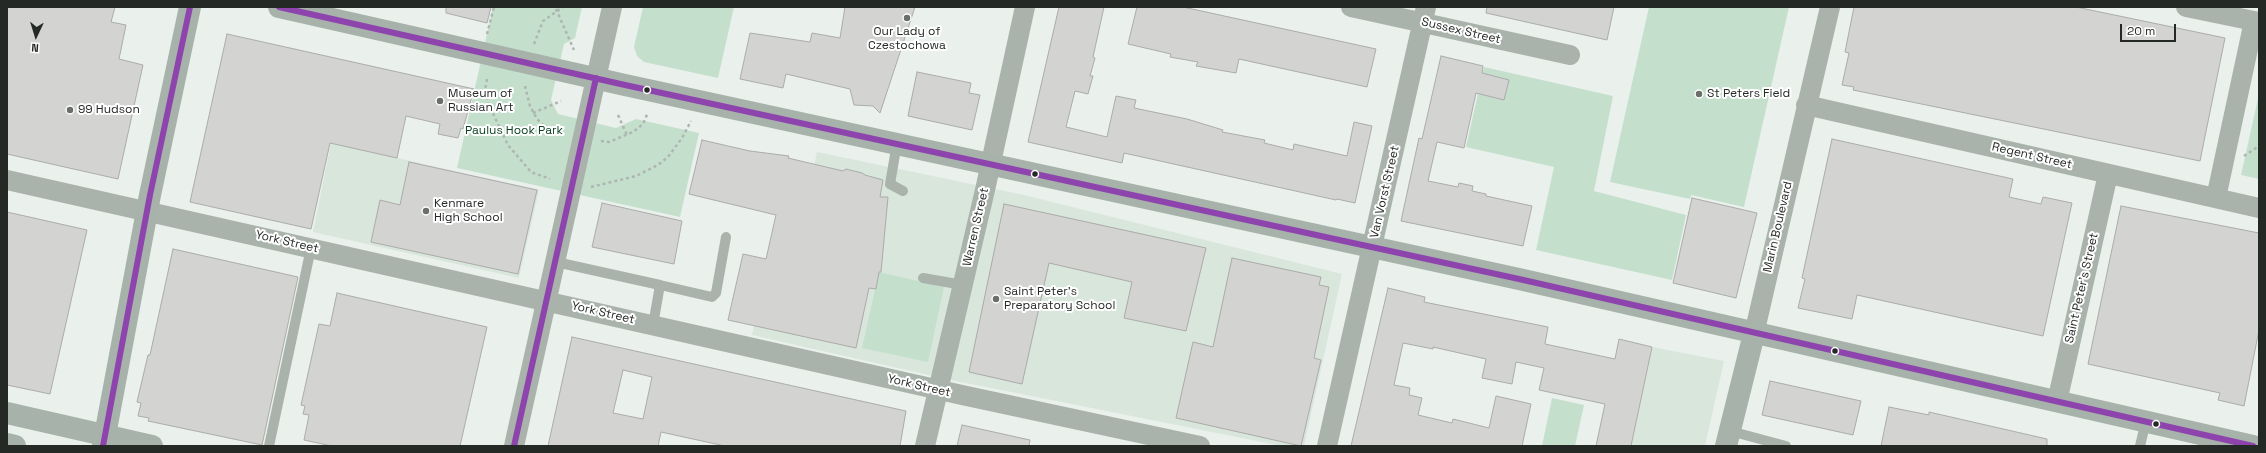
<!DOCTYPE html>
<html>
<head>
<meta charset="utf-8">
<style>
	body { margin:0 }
	#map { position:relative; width:2266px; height:453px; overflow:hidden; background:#eaf0ec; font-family:"Space Grotesk",sans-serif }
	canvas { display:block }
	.frame { position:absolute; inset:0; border:8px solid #252926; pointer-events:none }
	.north { position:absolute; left:16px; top:16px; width:40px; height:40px; -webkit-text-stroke:3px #fff; paint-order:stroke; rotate:184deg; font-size:11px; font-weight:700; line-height:16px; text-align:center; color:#252926 }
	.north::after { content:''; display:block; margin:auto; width:14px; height:18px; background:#252926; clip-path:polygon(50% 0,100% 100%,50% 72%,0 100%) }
	.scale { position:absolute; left:2120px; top:24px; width:56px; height:18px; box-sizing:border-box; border:2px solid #252926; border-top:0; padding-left:5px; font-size:12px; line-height:14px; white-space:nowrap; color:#252926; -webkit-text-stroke:3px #fff; paint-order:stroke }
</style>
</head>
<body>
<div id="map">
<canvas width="2266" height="453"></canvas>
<div class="frame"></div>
<div class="north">N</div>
<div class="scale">20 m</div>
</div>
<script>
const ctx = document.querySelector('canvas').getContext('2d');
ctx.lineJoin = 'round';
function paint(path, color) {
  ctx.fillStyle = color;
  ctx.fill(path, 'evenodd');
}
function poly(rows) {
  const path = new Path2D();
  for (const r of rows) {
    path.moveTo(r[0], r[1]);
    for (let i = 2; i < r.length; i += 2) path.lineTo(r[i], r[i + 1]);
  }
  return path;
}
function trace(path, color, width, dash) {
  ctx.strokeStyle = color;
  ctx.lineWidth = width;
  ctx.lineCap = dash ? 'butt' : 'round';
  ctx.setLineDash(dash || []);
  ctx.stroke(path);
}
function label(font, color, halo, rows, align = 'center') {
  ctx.font = font + ' "Space Grotesk",sans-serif';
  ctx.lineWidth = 4;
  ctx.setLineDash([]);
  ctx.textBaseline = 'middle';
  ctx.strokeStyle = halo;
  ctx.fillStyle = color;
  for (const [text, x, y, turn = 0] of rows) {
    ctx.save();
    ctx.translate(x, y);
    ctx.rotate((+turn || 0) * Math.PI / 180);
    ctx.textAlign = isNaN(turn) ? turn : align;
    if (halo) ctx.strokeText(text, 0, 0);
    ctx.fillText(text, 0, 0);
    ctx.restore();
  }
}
paint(poly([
	[331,143,539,190,519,278,313,232],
	[817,152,1024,195,1342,274,1304,446,1282,446,946,379,752,335,772,241,805,211],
	[1652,347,1724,361,1705,446,1596,446,1598,435,1632,442]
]), '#d9e6dc');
paint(poly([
	[493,7,582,7,575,38,564,44,551,100,558,114,616,128,636,119,699,133,680,217,457,168],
	[643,7,734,7,718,78,644,62,637,56,634,47],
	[1649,7,1789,7,1744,207,1691,195,1690,199,1610,182],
	[1484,67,1613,96,1594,191,1686,215,1672,280,1536,250,1554,167,1466,147],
	[2259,94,2259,179,2241,175],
	[879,272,944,287,928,362,862,348],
	[1552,398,1584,405,1575,446,1542,446]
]), '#c4e0cd');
const building = poly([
	[7,7,115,7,111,22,126,25,119,59,143,65,118,179,7,154,7,7],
	[446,7,491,7,487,23,446,13,446,7],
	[845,7,915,7,880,113,873,106,854,105,850,89,786,74,783,88,740,79,750,33,810,42,812,33,840,38,845,7],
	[1059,7,1104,7,1093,57,1095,58,1090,76,1093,76,1088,94,1075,91,1066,127,1107,137,1116,96,1136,100,1134,108,1187,119,1223,130,1222,132,1265,140,1264,143,1293,150,1294,144,1347,156,1354,122,1372,126,1355,203,1337,199,1336,200,1124,153,1122,163,1028,142,1059,7],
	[1137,7,1183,7,1376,49,1367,87,1239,59,1236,73,1196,66,1198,62,1170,57,1171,54,1128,44,1137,7],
	[1487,7,1614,7,1607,40,1486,13,1487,7],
	[1854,7,2076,7,2225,38,2200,161,1853,90,1854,87,1842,85,1849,53,1845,52,1854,7],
	[227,34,474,89,463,129,461,128,458,138,438,134,440,124,406,116,397,158,330,143,311,229,190,202,227,34],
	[1441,56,1483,66,1482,73,1509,80,1504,100,1476,93,1464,148,1437,142,1428,181,1458,187,1459,183,1473,186,1472,191,1486,194,1486,196,1532,206,1523,246,1401,221,1419,138,1422,139,1441,56],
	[917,72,971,83,969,93,980,95,972,130,908,116,917,72],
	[1832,139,2013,179,2009,197,2041,204,2043,197,2072,203,2043,336,1857,295,1852,319,1798,308,1805,279,1802,278,1832,139],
	[702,140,750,151,789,156,788,158,843,171,846,169,862,173,865,175,883,180,880,197,888,197,881,272,879,272,876,289,869,288,856,348,728,320,743,254,766,259,776,215,689,194,702,140],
	[409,162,537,190,518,274,371,242,380,200,400,205,409,162],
	[1692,198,1757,213,1736,298,1673,283,1692,198],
	[602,203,682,221,674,264,592,247,602,203],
	[1004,204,1206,248,1186,331,1124,318,1132,282,1049,263,1022,384,969,372,1004,204],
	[2121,206,2259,233,2259,330,2244,406,2218,400,2220,393,2088,364,2121,206],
	[7,212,87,230,50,394,7,385,7,212],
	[173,249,298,277,262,445,148,421,149,418,138,416,141,403,137,402,148,355,150,355,173,249],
	[1232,258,1321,277,1319,285,1329,287,1314,358,1321,360,1301,446,1176,418,1193,342,1213,347,1232,258],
	[1388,288,1425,297,1424,302,1548,327,1545,344,1615,359,1619,339,1652,347,1631,446,1596,446,1605,404,1539,390,1544,368,1516,362,1512,384,1482,378,1486,359,1433,347,1433,349,1403,343,1394,385,1410,388,1409,395,1422,398,1418,415,1452,423,1453,419,1489,428,1496,396,1531,404,1522,446,1351,446,1388,288],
	[337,293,487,327,460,446,332,446,304,440,309,415,303,414,305,406,301,405,319,324,330,326,337,293],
	[572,337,906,411,900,446,725,446,661,432,658,446,548,446,572,337],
	[623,370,652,377,643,419,613,413,623,370],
	[1770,381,1861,401,1853,435,1762,415,1770,381],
	[1889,407,1929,415,1929,412,2047,439,2047,446,1881,446,1889,407],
	[962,425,1030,440,1029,446,957,446,962,425]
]);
paint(building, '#d3d3d1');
trace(building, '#ababa9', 1);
trace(poly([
	[556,9,574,50],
	[487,34,494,7],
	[534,44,543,21,563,7],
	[487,79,485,90,488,103,508,145,531,172,550,179],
	[525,86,530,106,537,119,543,125,560,134],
	[533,113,561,101],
	[618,115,627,135],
	[601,141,609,142,633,132,643,124,648,112],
	[2244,156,2259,146],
	[591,187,636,176,658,165,668,157,682,138,691,121]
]), '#afb6b1', 2.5, [3, 3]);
trace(poly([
	[897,143,890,184,903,191],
	[556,262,660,285,653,325],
	[923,278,963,285],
	[660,285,712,297,716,293,726,237],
	[1730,431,1786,446],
	[269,446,311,248],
	[2140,446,2146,421]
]), '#a9b3ac', 10);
trace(poly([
	[1351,7,1570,55],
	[2186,7,2259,22],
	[1806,105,2259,208],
	[7,180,962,395,1200,446],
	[2216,198,2254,21],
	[1754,334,1830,7],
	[2057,402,2108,174],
	[514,446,612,7],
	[925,446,985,190,1025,7],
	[1327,446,1426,7]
]), '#a9b3ac', 20);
trace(poly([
	[279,7,625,85,1519,279,2253,446],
	[7,413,152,446],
	[7,444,15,446],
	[103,446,150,195,190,7],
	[1726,446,1754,334]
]), '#a7b2ab', 22);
trace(poly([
	[279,7,625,85,1519,279,2253,446],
	[103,446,150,195,190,7],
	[514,446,596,78]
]), '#8e44ad', 6);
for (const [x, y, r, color] of [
	[907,18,4,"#6a6f6b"],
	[647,90,3.5,"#252926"],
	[1699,94,4,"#6a6f6b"],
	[440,101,4,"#6a6f6b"],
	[70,110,4,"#6a6f6b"],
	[1035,174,3.5,"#252926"],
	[426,211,4,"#6a6f6b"],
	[996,299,4,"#6a6f6b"],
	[1835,351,3.5,"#252926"],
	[2156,424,3.5,"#252926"]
]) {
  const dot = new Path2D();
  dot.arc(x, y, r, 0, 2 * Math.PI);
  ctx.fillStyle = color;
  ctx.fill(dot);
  trace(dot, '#fff', 1.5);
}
label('12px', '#252926', '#fff', [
	["Sussex Street",1461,31,13],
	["Regent Street",2032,156,13],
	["Van Vorst Street",1385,192,-77],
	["Warren Street",976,227,-77],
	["Marin Boulevard",1778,227,-77],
	["York Street",287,242,13],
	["Saint Peter's Street",2082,288,-77],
	["York Street",603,313,13],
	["York Street",919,386,13]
]);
label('12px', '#252926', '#fff', [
	["Our Lady of",907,32,"center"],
	["Czestochowa",907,46,"center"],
	["Museum of",448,94],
	["Russian Art",448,108],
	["St Peters Field",1707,94],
	["99 Hudson",78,110],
	["Kenmare",434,204],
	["High School",434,218],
	["Saint Peter's",1004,292],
	["Preparatory School",1004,306]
], 'left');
label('12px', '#0c4125', '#fff', [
	["Paulus Hook Park",514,131]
]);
</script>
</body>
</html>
